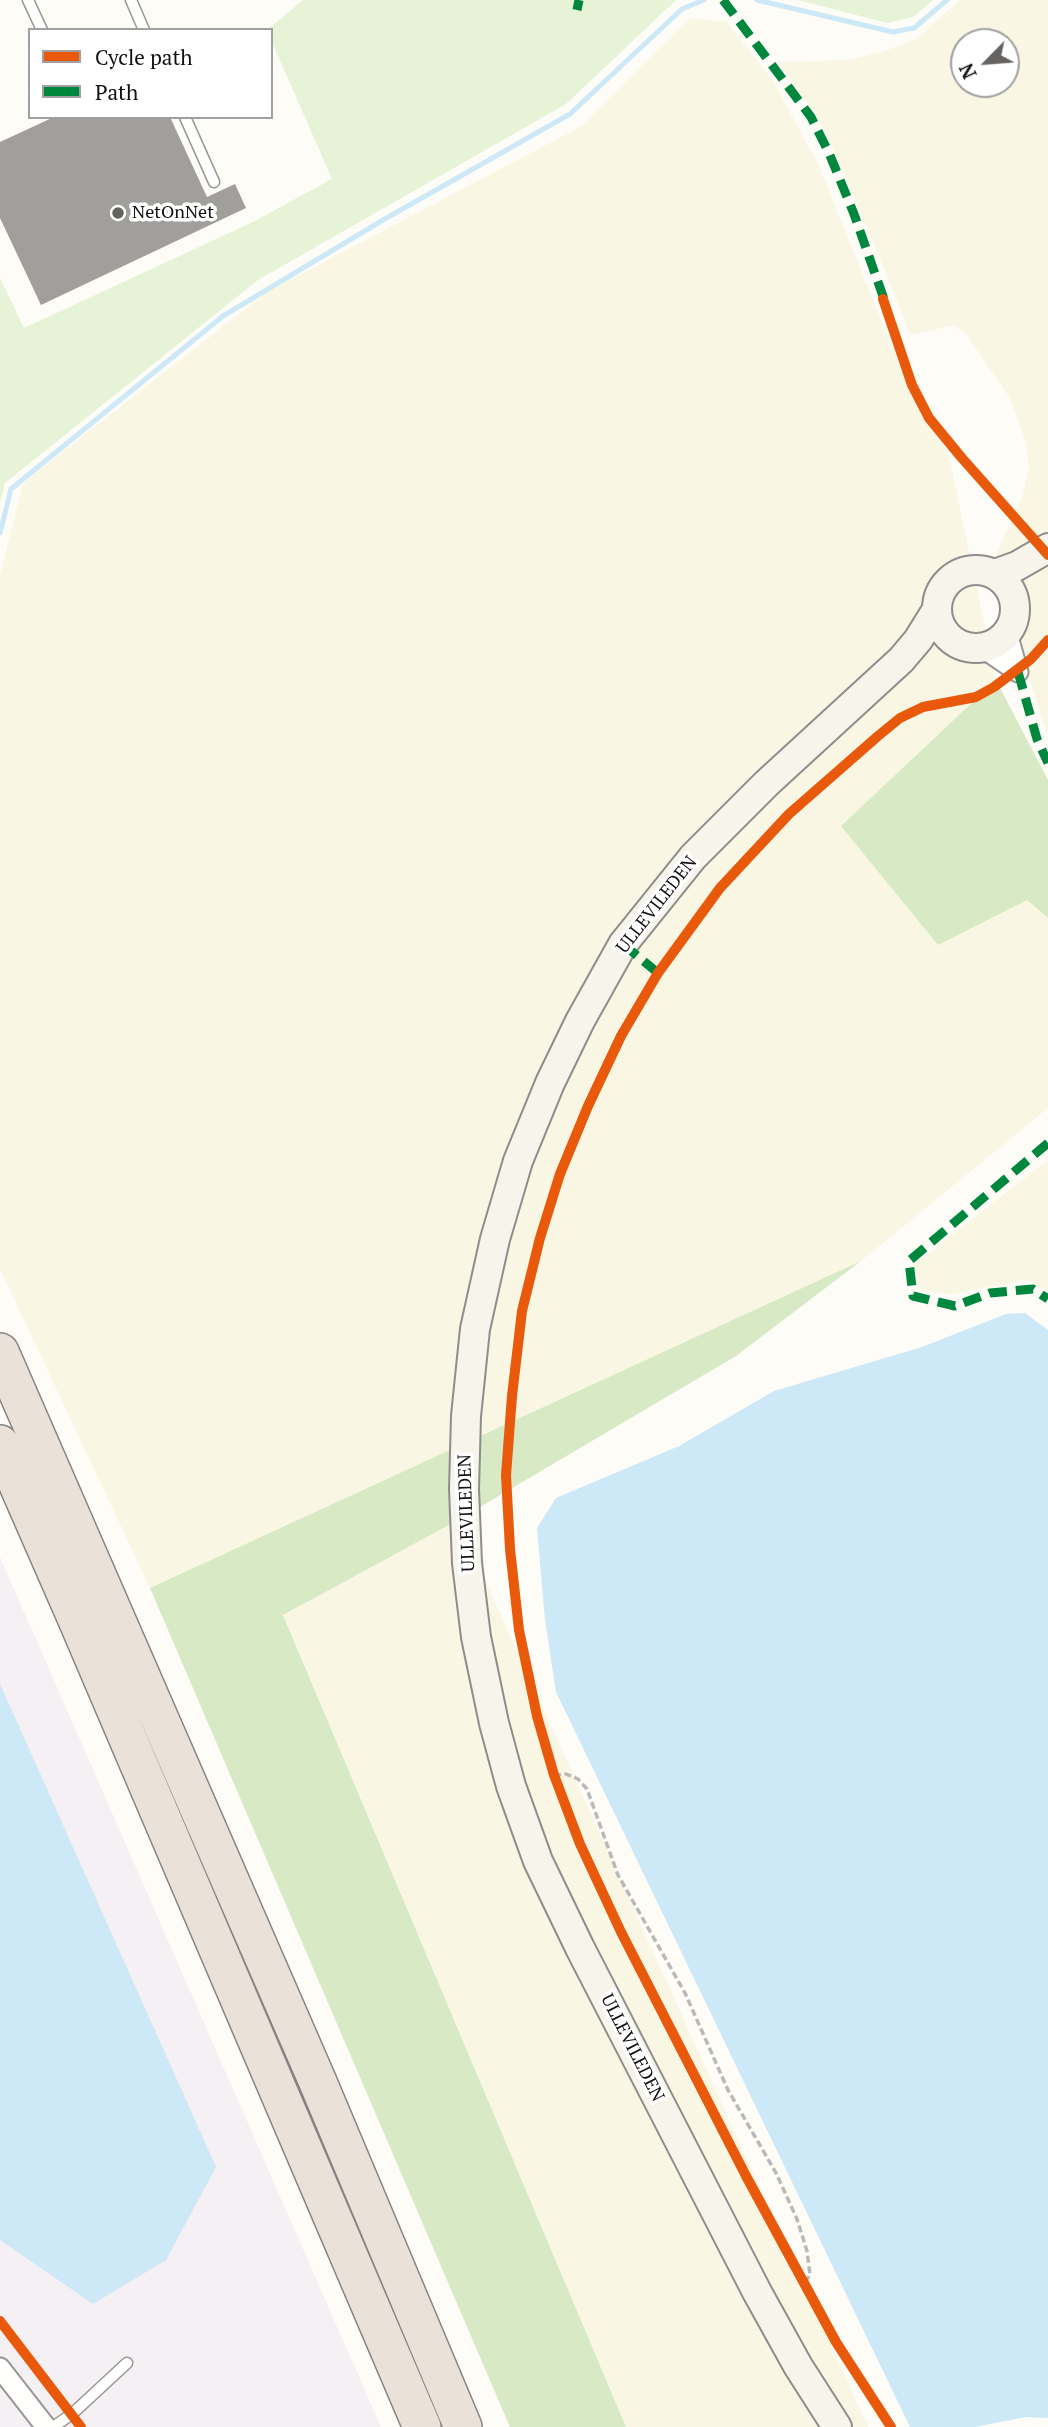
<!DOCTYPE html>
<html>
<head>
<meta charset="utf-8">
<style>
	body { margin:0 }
	#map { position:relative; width:1048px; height:2427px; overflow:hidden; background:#fdfcf7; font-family:"PT Serif",serif }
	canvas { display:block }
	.legend { position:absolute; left:28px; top:28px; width:245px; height:91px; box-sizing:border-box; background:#fff; border:2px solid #a0a0a0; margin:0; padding:9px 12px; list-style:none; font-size:21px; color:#111 }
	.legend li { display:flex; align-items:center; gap:14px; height:35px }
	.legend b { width:35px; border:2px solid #a0a0a0 }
	.north { position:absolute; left:950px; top:28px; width:70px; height:70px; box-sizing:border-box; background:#fff; border:2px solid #a0a0a0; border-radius:50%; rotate:245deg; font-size:19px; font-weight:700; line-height:28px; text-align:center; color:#111 }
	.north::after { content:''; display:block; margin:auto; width:24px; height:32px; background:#646362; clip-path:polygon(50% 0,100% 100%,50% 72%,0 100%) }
</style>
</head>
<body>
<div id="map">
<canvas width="1048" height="2427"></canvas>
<ul class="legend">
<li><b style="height:9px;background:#e8590c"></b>Cycle path</li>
<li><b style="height:9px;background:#00873e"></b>Path</li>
</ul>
<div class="north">N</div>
</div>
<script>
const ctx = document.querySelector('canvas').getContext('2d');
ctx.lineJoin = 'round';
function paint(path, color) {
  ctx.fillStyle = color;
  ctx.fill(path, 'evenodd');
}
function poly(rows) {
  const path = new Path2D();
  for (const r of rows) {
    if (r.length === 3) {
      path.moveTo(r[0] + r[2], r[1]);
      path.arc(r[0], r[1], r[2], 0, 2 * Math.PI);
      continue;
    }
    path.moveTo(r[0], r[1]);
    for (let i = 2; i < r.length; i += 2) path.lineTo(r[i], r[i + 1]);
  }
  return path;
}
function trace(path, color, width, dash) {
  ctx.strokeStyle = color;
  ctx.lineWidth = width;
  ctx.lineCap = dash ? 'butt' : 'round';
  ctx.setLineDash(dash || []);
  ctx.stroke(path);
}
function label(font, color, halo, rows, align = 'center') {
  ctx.font = font + ' "PT Serif",serif';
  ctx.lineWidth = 7;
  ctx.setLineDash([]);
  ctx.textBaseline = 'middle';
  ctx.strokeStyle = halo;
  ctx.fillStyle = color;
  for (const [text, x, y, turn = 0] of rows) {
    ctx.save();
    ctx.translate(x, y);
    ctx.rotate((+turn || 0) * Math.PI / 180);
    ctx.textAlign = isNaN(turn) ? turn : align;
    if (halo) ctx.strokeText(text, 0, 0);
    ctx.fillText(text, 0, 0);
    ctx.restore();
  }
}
paint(poly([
	[0,1557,381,2427,0,2427]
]), '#f5f0f3');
paint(poly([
	[960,0,1048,0,1048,736,1004,601,995,557,1023,495,1029,468,1026,443,1011,400,969,338,955,325,911,335,845,174,819,119,778,62,848,60,882,52,916,39],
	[964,42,1006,42,1006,84,964,84],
	[691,18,727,22,773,81,818,164,895,355,949,456,996,680,841,826,1027,900,1048,918,1048,1108,861,1261,367,1493,150,1588,0,1269,0,575,23,483,267,292,582,126],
	[1048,1160,1048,1292,1027,1280,952,1294,920,1291,915,1264],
	[458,1520,868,2427,626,2427,283,1614]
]), '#f9f7e4');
paint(poly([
	[303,0,676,0,566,104,258,280,5,483,0,503,0,278,24,328,253,222,332,179,271,40,271,30,267,30],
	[798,0,933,0,913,17,887,23]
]), '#e7f3d7');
paint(poly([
	[996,680,1048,780,1048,918,1027,900,938,945,841,826],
	[861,1261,736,1356,458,1520,283,1615,626,2427,510,2427,150,1588]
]), '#d8eac5');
paint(poly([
	[1025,1313,1048,1330,1048,2418,1026,2417,975,2427,910,2427,556,1692,545,1620,537,1528,556,1498,679,1446,774,1391,922,1347,1006,1314],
	[0,1684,216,2167,166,2260,93,2304,0,2240]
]), '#cde8f7');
trace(poly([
	[757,0,893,32,914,28,947,0],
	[0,533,11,489,223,316,383,220,570,114,682,9,704,0]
]), '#cde8f7', 5);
paint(poly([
	[54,117,170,117,207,197,235,184,246,208,41,305,0,218,0,142]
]), '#a19f9c');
const service = poly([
	[28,0,42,30],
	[131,0,144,30],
	[185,117,214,182],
	[53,2427,72,2414,127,2363]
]);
const minor = poly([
	[1007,633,1018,672],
	[983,648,1018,672],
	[0,2368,46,2427]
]);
const secondary = poly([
	[976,609,39],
	[995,574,1017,566,1048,548],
	[837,2427,798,2366,757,2292,580,1948,538,1861,511,1786,494,1723,476,1637,467,1563,464,1489,466,1416,475,1329,495,1239,518,1161,550,1083,580,1021,623,944,693,857,767,783,901,660,918,640,936,611]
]);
const motorway = poly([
	[0,1352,317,2080,463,2427],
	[0,1444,78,1622,422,2427]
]);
trace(service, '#979795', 13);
trace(minor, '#979795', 23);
trace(secondary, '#8e8d8b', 32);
trace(motorway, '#858482', 40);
trace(poly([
	[554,1775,566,1774,578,1779,587,1789,618,1875,685,1993,728,2090,776,2173,797,2219,807,2251,810,2275,803,2285]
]), '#b9b9b8', 3.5, [7, 3.5]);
trace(service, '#fffffe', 10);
trace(minor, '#fffffe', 19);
trace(secondary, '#f6f4eb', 28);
trace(motorway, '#eae1d8', 37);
trace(poly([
	[723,0,811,117,829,153,854,214,885,302],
	[577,10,579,0],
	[1018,672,1037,739,1048,763],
	[623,944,658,973],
	[1048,1143,909,1261,913,1296,955,1306,990,1293,1033,1289,1048,1299]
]), '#00873e', 9, [18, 9]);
trace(poly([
	[883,299,912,385,929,418,961,457,1048,555],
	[0,2321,81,2427],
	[891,2427,836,2342,746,2176,621,1932,580,1844,554,1775,537,1716,519,1630,510,1549,506,1475,512,1396,522,1311,540,1238,560,1174,588,1106,621,1036,658,973,720,888,789,814,878,736,900,718,923,707,976,697,994,687,1031,659,1048,640]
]), '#e8590c', 10);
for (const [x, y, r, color] of [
	[118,213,7,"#646362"]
]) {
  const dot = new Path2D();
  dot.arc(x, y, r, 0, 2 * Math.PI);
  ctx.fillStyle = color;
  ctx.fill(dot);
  trace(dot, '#fff', 2.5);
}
label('18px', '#111', '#fff', [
	["NetOnNet",132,213]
], 'left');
label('18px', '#111', '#fff', [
	["ULLEVILEDEN",657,905,-52],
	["ULLEVILEDEN",467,1513,-92],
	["ULLEVILEDEN",632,2048,63]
]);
</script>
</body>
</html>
